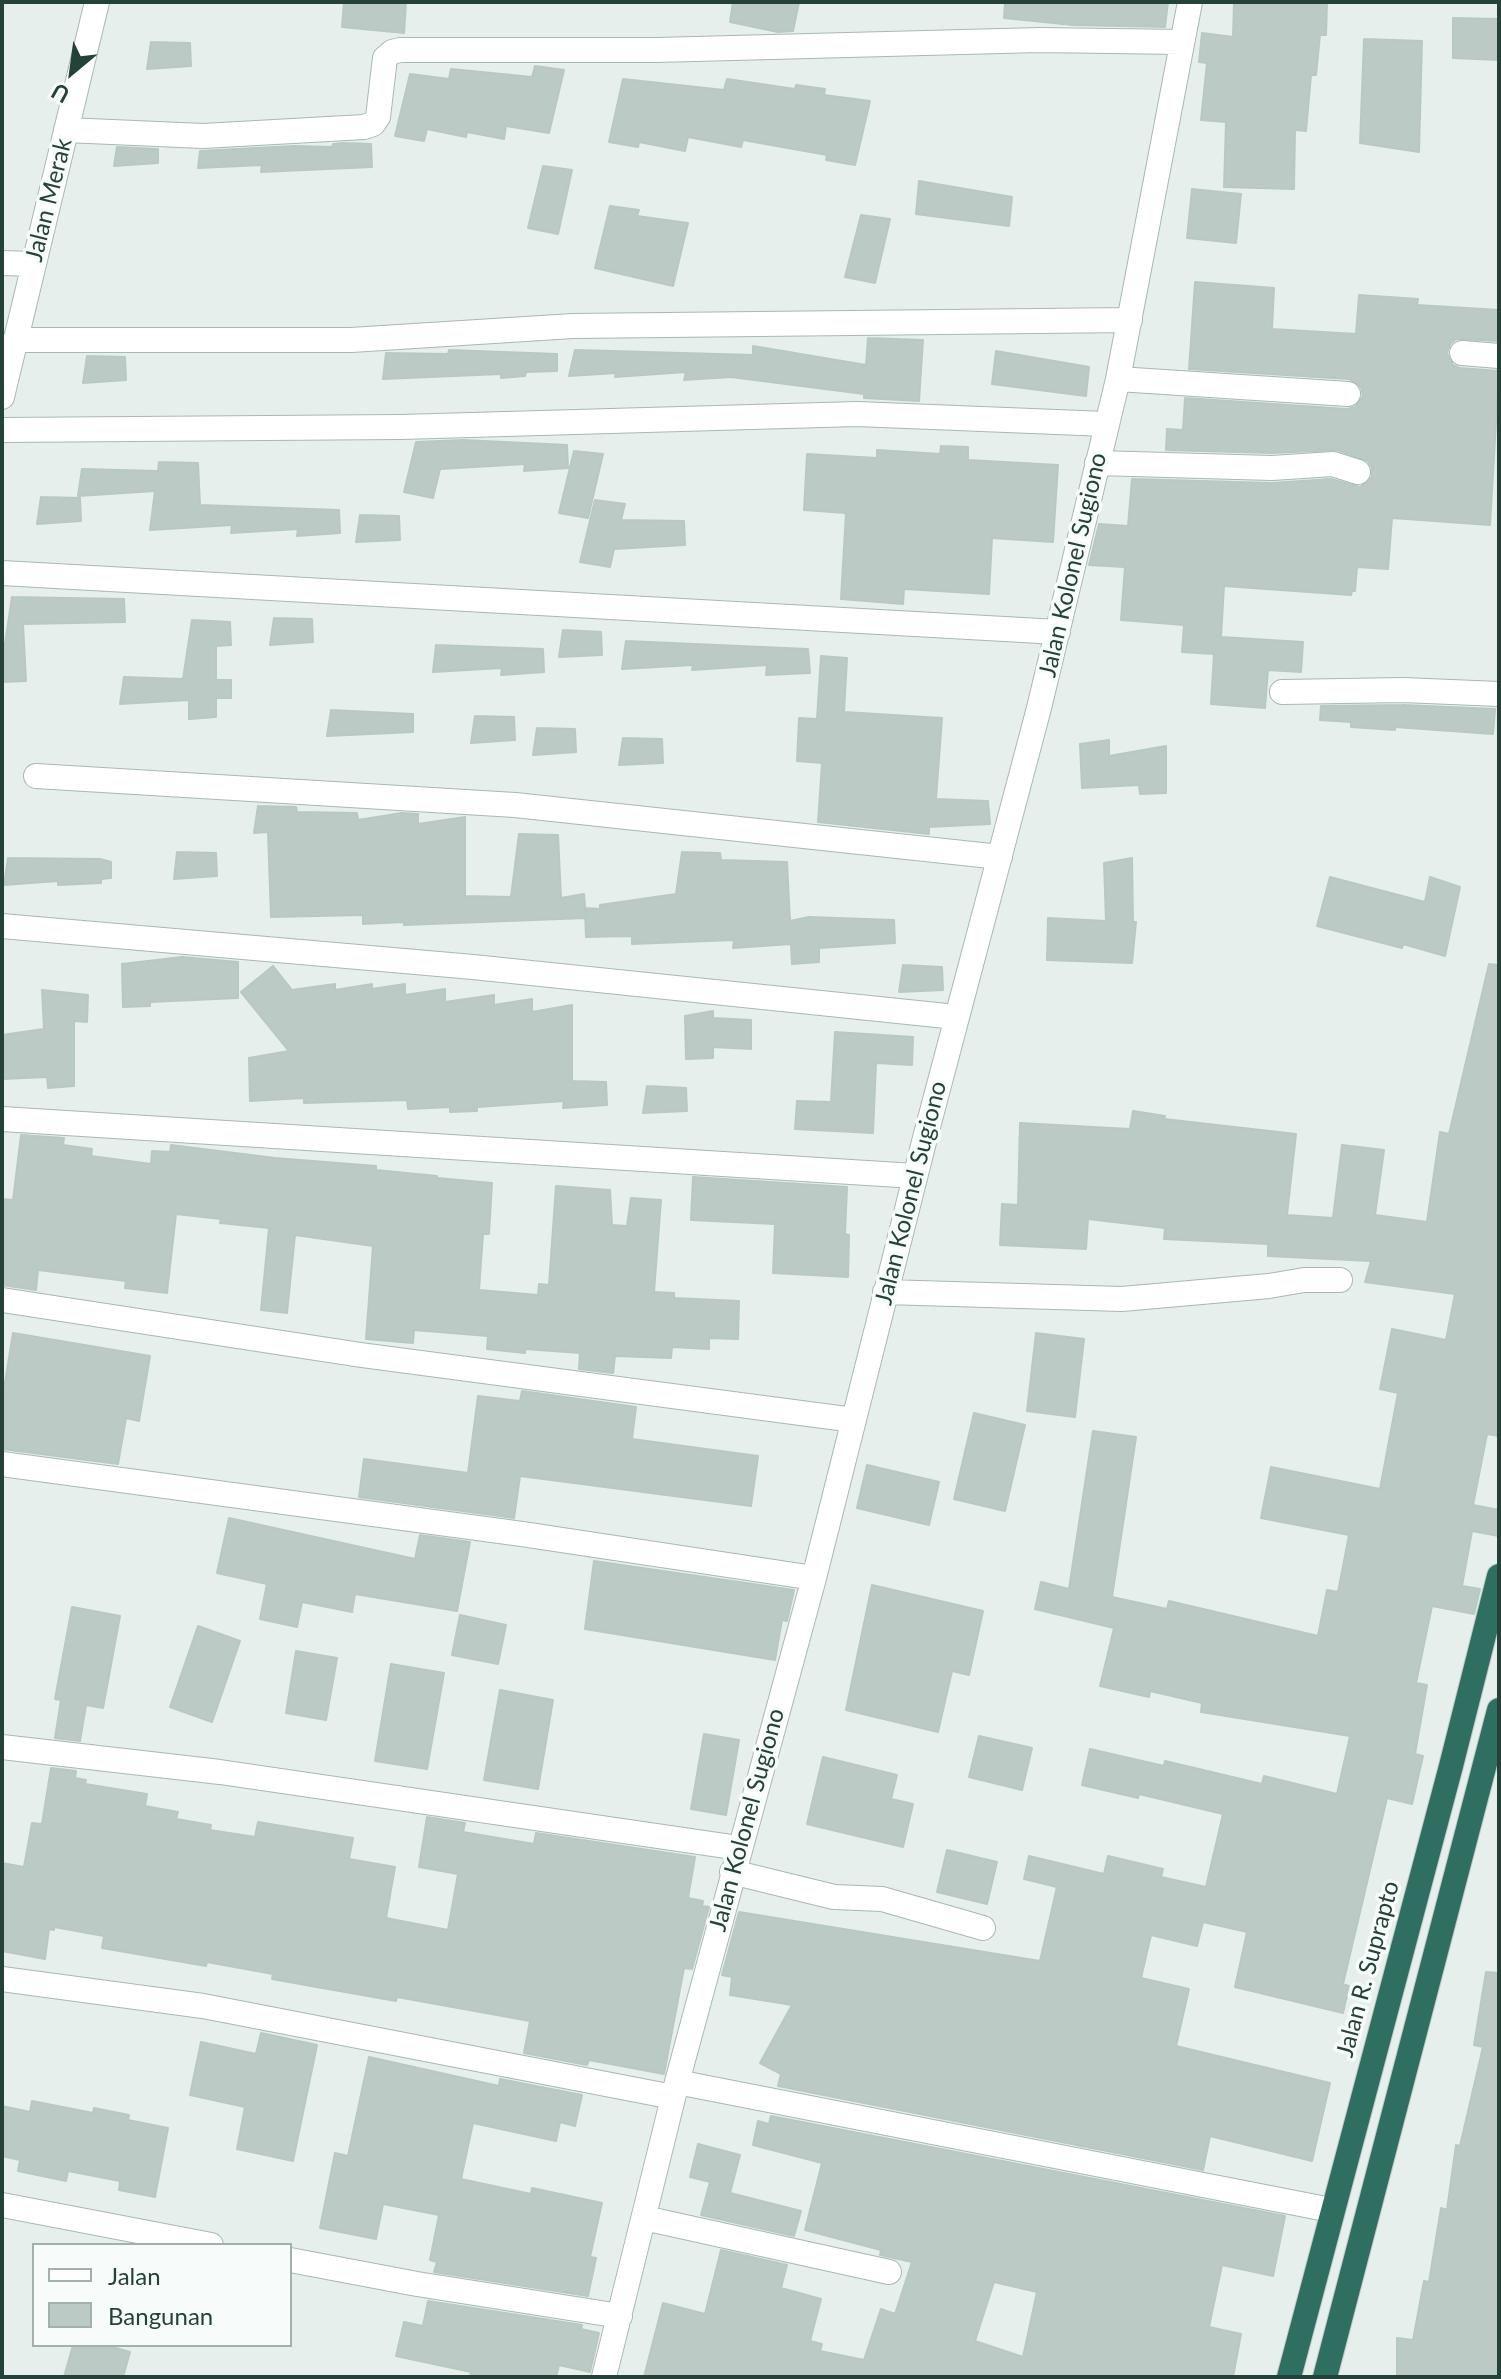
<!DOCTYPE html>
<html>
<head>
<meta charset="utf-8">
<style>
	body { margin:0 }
	#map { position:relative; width:1501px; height:2379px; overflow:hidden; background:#e6efeb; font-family:Lato,sans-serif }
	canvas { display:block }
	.frame { position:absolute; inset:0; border:4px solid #24423a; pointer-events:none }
	.legend { position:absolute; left:32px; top:2243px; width:260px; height:104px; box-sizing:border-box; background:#f7fbf9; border:2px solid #a3b1ad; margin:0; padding:10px 14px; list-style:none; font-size:24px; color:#24423a }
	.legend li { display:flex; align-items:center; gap:16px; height:40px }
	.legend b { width:40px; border:2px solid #a3b1ad }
	.north { position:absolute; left:32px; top:32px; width:80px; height:80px; -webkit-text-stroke:6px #f7fbf9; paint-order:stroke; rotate:209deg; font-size:22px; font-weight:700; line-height:32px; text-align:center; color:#24423a }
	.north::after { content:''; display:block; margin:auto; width:28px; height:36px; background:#24423a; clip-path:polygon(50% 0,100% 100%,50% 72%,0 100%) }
</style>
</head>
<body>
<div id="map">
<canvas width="1501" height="2379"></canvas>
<div class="frame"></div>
<ul class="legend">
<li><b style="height:10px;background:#fff"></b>Jalan</li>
<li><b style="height:22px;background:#bbcac4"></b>Bangunan</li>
</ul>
<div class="north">U</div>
</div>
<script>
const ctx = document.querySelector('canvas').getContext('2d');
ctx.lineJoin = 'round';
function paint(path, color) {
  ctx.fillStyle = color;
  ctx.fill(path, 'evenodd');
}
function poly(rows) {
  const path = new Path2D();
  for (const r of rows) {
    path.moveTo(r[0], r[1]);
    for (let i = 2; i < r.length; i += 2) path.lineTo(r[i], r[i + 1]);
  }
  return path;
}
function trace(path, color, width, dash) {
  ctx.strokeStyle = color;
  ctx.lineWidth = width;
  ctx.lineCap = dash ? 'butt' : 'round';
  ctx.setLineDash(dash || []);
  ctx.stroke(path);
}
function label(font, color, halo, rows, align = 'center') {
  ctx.font = font + ' Lato,sans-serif';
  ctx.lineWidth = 7;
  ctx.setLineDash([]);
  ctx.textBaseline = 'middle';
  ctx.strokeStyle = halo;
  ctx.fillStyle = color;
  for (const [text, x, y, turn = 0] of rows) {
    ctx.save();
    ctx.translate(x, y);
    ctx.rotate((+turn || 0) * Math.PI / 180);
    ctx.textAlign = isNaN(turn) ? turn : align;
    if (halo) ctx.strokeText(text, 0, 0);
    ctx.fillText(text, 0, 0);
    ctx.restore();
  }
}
const building = poly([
	[344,2,406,2,404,33,342,27,344,2],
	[733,2,799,2,793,31,778,32,730,22,733,2],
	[1005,2,1168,2,1165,27,1073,25,1004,18,1005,2],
	[1234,2,1327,2,1326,35,1320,35,1316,75,1311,75,1306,131,1295,130,1294,189,1224,187,1226,122,1201,120,1207,63,1199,62,1202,33,1233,37,1234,2],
	[1453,18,1499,19,1499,60,1453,58,1453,18],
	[1364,39,1422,41,1419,152,1360,143,1364,39],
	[151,42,190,43,191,66,147,69,151,42],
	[535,66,564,70,549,133,506,126,504,139,467,132,466,137,427,129,424,141,395,136,410,74,449,79,451,69,532,77,535,66],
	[623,79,724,90,727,79,795,89,796,85,825,89,824,95,870,101,855,165,826,160,827,155,743,140,741,147,688,137,685,151,639,142,638,147,609,142,623,79],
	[343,143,371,144,372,167,261,172,262,165,198,168,200,151,294,146,332,147,333,144,343,143],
	[117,147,158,149,158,163,114,166,117,147],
	[543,166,572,170,558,234,528,228,543,166],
	[919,181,1012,197,1009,226,916,214,919,181],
	[1192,189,1241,194,1236,243,1187,238,1192,189],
	[610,206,639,210,637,216,688,223,673,286,595,268,610,206],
	[861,215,890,219,875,283,845,277,861,215],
	[1195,282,1274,288,1272,329,1356,334,1359,295,1418,299,1417,305,1499,310,1499,341,1456,339,1450,344,1447,353,1453,365,1460,368,1499,371,1490,525,1392,518,1388,569,1357,567,1355,591,1352,591,1351,595,1224,586,1221,637,1303,642,1301,672,1268,670,1265,708,1211,704,1214,654,1182,652,1184,625,1121,620,1125,567,1089,565,1099,524,1128,526,1132,479,1272,483,1331,479,1360,487,1372,477,1372,468,1368,461,1337,450,1272,453,1166,450,1167,429,1183,430,1185,398,1347,409,1355,407,1363,396,1361,387,1349,379,1189,369,1195,282],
	[868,338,923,340,919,401,864,398,864,394,731,377,684,380,686,372,615,377,616,373,569,376,575,350,753,355,753,346,866,365,868,338],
	[449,350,557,354,557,371,526,372,525,376,501,378,501,374,383,379,386,353,448,354,449,350],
	[996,351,1089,367,1086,396,992,384,996,351],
	[87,356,125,357,126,380,83,383,87,356],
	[463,440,567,445,568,468,524,471,525,464,440,469,433,498,404,492,416,442,463,440],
	[941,446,968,447,968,460,1058,465,1053,542,992,538,989,594,904,589,903,604,841,599,846,513,804,510,807,454,877,458,877,450,940,454,941,446],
	[574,451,603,454,588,518,559,513,574,451],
	[159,462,198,463,200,505,339,510,340,533,297,536,298,529,231,533,232,525,150,530,155,491,78,496,82,469,158,471,159,462],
	[41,497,80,498,81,521,37,524,41,497],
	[595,500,625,504,621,520,684,521,685,545,614,549,610,567,580,562,595,500],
	[360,515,399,516,400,540,356,542,360,515],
	[12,597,124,599,125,622,23,624,26,681,2,682,2,664,12,597],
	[274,618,312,619,313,642,270,645,274,618],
	[192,620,230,622,231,645,216,646,216,680,231,680,231,698,216,698,216,717,189,719,189,700,120,704,124,677,183,679,192,620],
	[563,630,601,632,602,655,559,657,563,630],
	[626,641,808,649,810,673,766,675,767,665,692,670,693,665,622,669,626,641],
	[436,645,543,649,544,672,501,675,502,668,433,672,436,645],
	[821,656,847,658,844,712,942,718,936,799,988,801,990,824,929,827,929,834,818,822,822,763,797,761,799,718,817,719,821,656],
	[1403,705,1495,709,1493,734,1395,727,1395,730,1351,727,1351,722,1320,720,1321,706,1403,705],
	[331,710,413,714,413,732,327,736,331,710],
	[475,716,514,717,515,740,471,743,475,716],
	[537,728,575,729,576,752,533,755,537,728],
	[623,738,662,739,663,763,619,765,623,738],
	[1109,740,1109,756,1166,746,1166,793,1140,794,1139,785,1082,788,1080,744,1109,740],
	[258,806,296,807,297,812,357,813,358,820,402,813,418,814,418,824,465,817,465,896,511,897,519,834,558,835,561,898,584,894,586,918,404,925,404,922,363,924,363,915,271,917,268,832,254,833,258,806],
	[177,852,216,853,217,876,174,879,177,852],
	[682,852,720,853,721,860,787,862,790,921,809,917,894,920,895,943,819,948,819,962,792,964,791,944,733,948,734,940,632,944,632,936,586,937,585,908,600,909,600,905,676,894,682,852],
	[8,858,100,859,111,862,111,878,101,879,101,883,58,885,58,881,4,885,8,858],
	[1132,858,1133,922,1136,922,1132,963,1047,960,1048,918,1106,921,1104,863,1132,858],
	[1330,877,1425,902,1430,877,1460,887,1445,956,1403,944,1402,948,1317,926,1330,877],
	[182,957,238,962,238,998,150,1002,150,1006,123,1007,122,964,182,957],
	[1489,964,1499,965,1499,1436,1487,1434,1473,1505,1499,1510,1499,1536,1472,1531,1462,1586,1480,1589,1474,1614,1432,1606,1416,1683,1427,1685,1415,1754,1423,1756,1412,1804,1387,1798,1343,1984,1349,1986,1343,2013,1235,1987,1247,1932,1203,1922,1197,1946,1151,1935,1141,1978,1189,1989,1176,2046,1330,2083,1312,2161,1210,2136,1203,2170,778,2086,781,2074,760,2063,792,2005,730,1995,732,1977,722,1975,739,1912,1040,1961,1057,1887,1024,1879,1029,1856,1104,1874,1108,1856,1163,1869,1161,1877,1206,1887,1223,1814,1139,1794,1138,1798,1082,1785,1090,1749,1164,1766,1165,1761,1262,1784,1264,1776,1337,1794,1350,1736,1201,1712,1202,1703,1150,1691,1149,1697,1100,1686,1114,1628,1035,1609,1041,1582,1069,1589,1093,1431,1136,1437,1112,1597,1167,1609,1169,1601,1318,1636,1327,1590,1338,1592,1349,1535,1261,1518,1271,1467,1380,1489,1398,1393,1380,1389,1392,1329,1446,1340,1455,1294,1365,1282,1371,1261,1268,1256,1268,1244,1164,1239,1165,1228,1088,1219,1086,1249,1000,1245,1002,1204,1018,1205,1020,1123,1130,1129,1133,1111,1165,1116,1164,1119,1296,1134,1287,1215,1333,1218,1342,1145,1384,1150,1375,1215,1427,1222,1440,1132,1449,1134,1489,964],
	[903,965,942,967,943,990,899,992,903,965],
	[273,966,292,990,335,984,335,990,372,984,372,989,405,984,405,995,445,989,445,1002,494,995,494,1005,532,999,532,1012,572,1005,572,1081,606,1082,607,1105,563,1108,564,1101,477,1107,477,1111,450,1112,450,1107,408,1109,407,1100,304,1103,304,1098,250,1101,249,1058,289,1051,241,992,273,966],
	[42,990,88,995,87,1022,74,1021,74,1086,48,1088,47,1077,2,1079,2,1035,44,1029,42,990],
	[713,1011,713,1018,751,1020,751,1049,713,1047,713,1058,686,1059,685,1016,713,1011],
	[835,1032,913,1037,912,1065,876,1063,873,1133,795,1129,797,1101,831,1102,835,1032],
	[647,1086,686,1088,687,1111,643,1113,647,1086],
	[21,1135,64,1138,63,1145,92,1149,91,1156,151,1164,152,1151,170,1152,171,1145,275,1158,376,1166,376,1170,437,1176,437,1178,492,1183,489,1234,483,1234,479,1290,538,1295,539,1284,549,1285,556,1186,610,1190,612,1225,627,1226,631,1198,661,1200,654,1292,674,1293,674,1298,739,1301,738,1339,709,1338,709,1349,672,1347,671,1358,615,1356,613,1373,579,1369,580,1353,525,1349,525,1353,487,1349,488,1336,414,1330,413,1343,366,1339,373,1246,295,1235,287,1313,261,1310,269,1228,220,1223,221,1219,176,1214,167,1293,125,1288,126,1281,38,1270,36,1290,2,1285,2,1199,13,1200,21,1135],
	[693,1177,847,1187,845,1234,849,1235,848,1277,773,1273,775,1224,691,1220,693,1177],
	[13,1333,150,1356,139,1421,126,1418,118,1464,2,1449,2,1401,13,1333],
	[1036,1333,1084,1339,1075,1417,1027,1411,1036,1333],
	[522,1391,636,1407,632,1439,758,1456,751,1506,520,1476,514,1518,359,1497,364,1459,468,1473,478,1396,520,1401,522,1391],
	[974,1413,1025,1425,1005,1511,954,1499,974,1413],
	[867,1465,939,1482,929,1525,857,1508,867,1465],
	[229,1518,415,1559,420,1535,470,1542,457,1611,355,1594,352,1612,302,1602,297,1627,260,1619,267,1584,217,1573,229,1518],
	[594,1561,794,1590,787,1621,782,1620,775,1660,585,1629,594,1561],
	[872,1585,983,1611,969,1675,952,1671,938,1732,846,1710,872,1585],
	[72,1607,120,1616,103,1708,86,1705,80,1741,55,1738,61,1700,55,1699,72,1607],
	[460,1615,506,1625,498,1664,452,1655,460,1615],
	[198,1626,240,1641,212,1722,170,1707,198,1626],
	[296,1651,337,1658,326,1720,286,1713,296,1651],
	[391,1664,444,1673,427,1769,375,1761,391,1664],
	[500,1690,553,1700,538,1789,484,1780,500,1690],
	[704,1734,739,1740,726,1815,691,1809,704,1734],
	[979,1736,1032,1748,1022,1790,969,1777,979,1736],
	[823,1757,897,1775,891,1799,913,1804,903,1847,807,1824,823,1757],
	[51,1768,76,1771,75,1778,86,1780,85,1784,147,1794,145,1806,178,1812,176,1819,211,1825,210,1830,255,1837,258,1822,353,1838,349,1859,395,1867,386,1918,448,1930,458,1874,419,1867,427,1817,465,1823,463,1832,534,1844,536,1833,695,1857,688,1898,703,1901,702,1906,709,1907,692,1969,684,1968,664,2074,589,2060,587,2065,524,2053,530,2021,397,1997,396,2001,311,1986,272,1979,273,1974,207,1962,206,1966,102,1948,104,1936,54,1927,54,1930,49,1929,45,1959,2,1951,2,1863,24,1867,32,1823,42,1824,51,1768],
	[947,1850,997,1862,987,1904,937,1892,947,1850],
	[1486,1972,1499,1973,1499,2377,1397,2377,1397,2338,1413,2340,1424,2281,1429,2282,1441,2208,1447,2210,1456,2145,1460,2146,1483,2047,1474,2045,1486,1972],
	[261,2033,317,2045,293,2161,237,2149,245,2107,190,2095,201,2042,256,2054,261,2033],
	[369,2057,499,2086,500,2079,582,2095,575,2126,560,2122,556,2141,473,2123,461,2179,531,2194,532,2188,602,2203,590,2257,596,2258,588,2296,434,2272,437,2262,430,2260,439,2215,383,2204,376,2239,320,2228,335,2153,348,2156,369,2057],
	[32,2101,93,2113,94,2108,129,2115,128,2120,168,2128,155,2197,119,2190,120,2181,68,2171,66,2181,18,2171,20,2160,2,2156,2,2106,30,2112,32,2101],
	[771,2116,1285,2216,1273,2276,1222,2265,1209,2327,1241,2334,1233,2377,644,2377,663,2303,705,2314,721,2250,787,2265,781,2288,821,2299,810,2341,822,2344,820,2351,864,2360,881,2309,895,2314,912,2262,880,2255,881,2250,805,2230,822,2163,753,2145,758,2121,769,2124,771,2116],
	[994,2282,1037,2292,1023,2357,975,2341,994,2282],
	[698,2144,740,2155,730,2193,801,2211,794,2236,701,2215,710,2182,690,2177,698,2144],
	[428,2301,582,2325,581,2329,599,2333,590,2372,559,2365,556,2377,470,2377,471,2372,396,2356,404,2322,423,2326,428,2301],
	[73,2345,105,2345,130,2352,123,2377,64,2377,73,2345]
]);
paint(building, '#bbcac4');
trace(building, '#b8c9c2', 2);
const minor = poly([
	[66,130,203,136,364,127,373,124,378,117,385,58,392,52,400,50,656,50,1040,40,1182,42],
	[2,263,33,264],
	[15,340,351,340,573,326,1130,320],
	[1462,353,1499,356],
	[1118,379,1348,394],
	[2,397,97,2],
	[2,430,400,427,857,414,1106,424],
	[1097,463,1272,468,1333,464,1358,472],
	[2,573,1058,632],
	[1282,692,1403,690,1499,694],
	[36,776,515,805,1000,857],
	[2,926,473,967,956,1017],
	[2,1119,915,1176],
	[885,1292,1122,1299,1269,1286,1304,1280,1340,1280],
	[2,1300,361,1355,854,1420],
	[2,1464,522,1534,814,1578],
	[2,1747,220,1772,739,1848],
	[732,1872,834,1897,882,1899,983,1928],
	[2,1979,203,2006,673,2097],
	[677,2082,1331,2210],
	[2,2205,211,2245],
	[644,2218,889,2272],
	[290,2260,417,2284,620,2316],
	[604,2377,677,2082,814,1578,925,1138,1039,708,1118,379,1190,2]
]);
const highway = poly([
	[1289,2377,1451,1766,1499,1576],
	[1325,2377,1499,1710]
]);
trace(minor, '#a8b8b2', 26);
trace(highway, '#c2cac8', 26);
trace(minor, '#fff', 24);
trace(highway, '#2f6f62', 24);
label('24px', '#24423a', '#f7fbf9', [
	["Jalan Merak",49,200,-76],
	["Jalan Kolonel Sugiono",1073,565,-77],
	["Jalan Kolonel Sugiono",911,1193,-76],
	["Jalan Kolonel Sugiono",747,1820,-75],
	["Jalan R. Suprapto",1368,1969,-75]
]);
</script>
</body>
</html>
